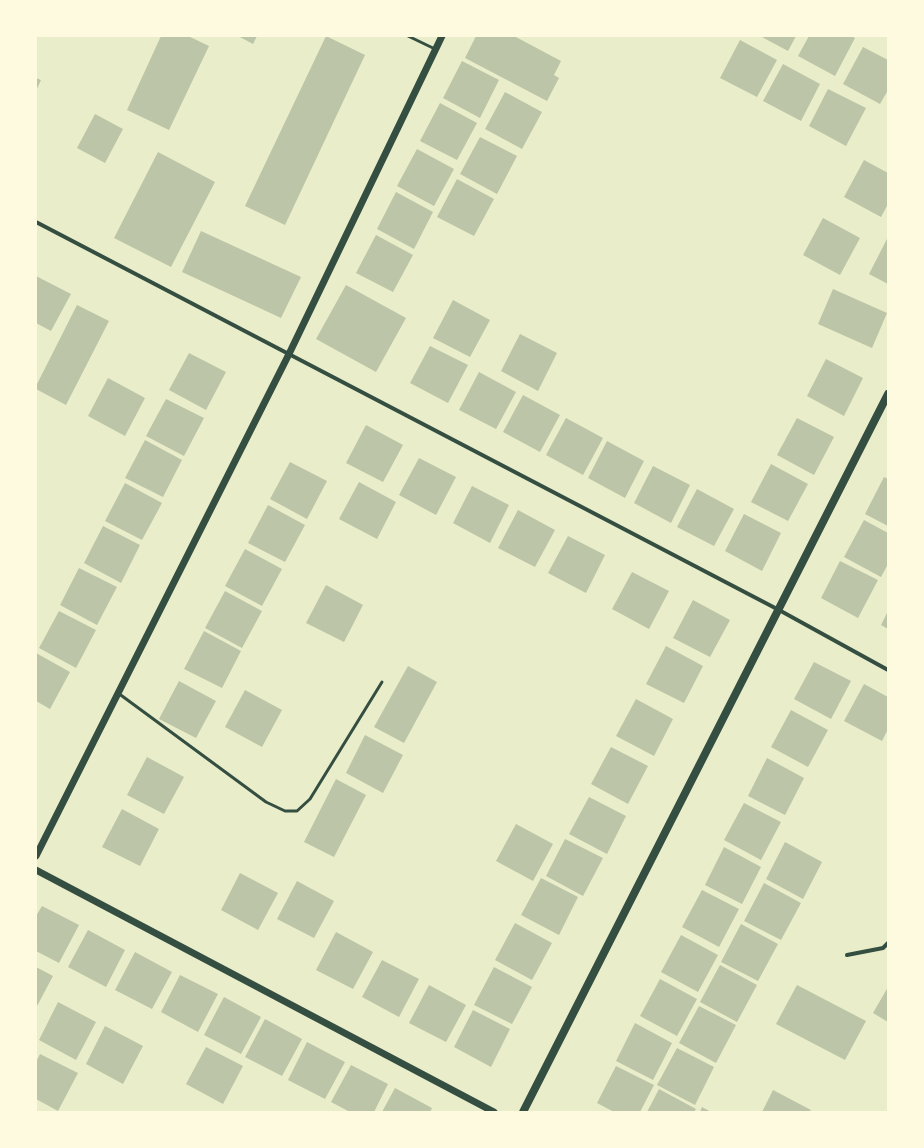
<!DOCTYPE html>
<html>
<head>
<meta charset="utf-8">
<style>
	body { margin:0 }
	#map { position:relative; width:924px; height:1148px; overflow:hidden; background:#e9edc9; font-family:"PT Serif",serif }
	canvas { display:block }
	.frame { position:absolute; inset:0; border:37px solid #fefae0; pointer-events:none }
</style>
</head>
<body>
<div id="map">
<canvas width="924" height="1148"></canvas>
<div class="frame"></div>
</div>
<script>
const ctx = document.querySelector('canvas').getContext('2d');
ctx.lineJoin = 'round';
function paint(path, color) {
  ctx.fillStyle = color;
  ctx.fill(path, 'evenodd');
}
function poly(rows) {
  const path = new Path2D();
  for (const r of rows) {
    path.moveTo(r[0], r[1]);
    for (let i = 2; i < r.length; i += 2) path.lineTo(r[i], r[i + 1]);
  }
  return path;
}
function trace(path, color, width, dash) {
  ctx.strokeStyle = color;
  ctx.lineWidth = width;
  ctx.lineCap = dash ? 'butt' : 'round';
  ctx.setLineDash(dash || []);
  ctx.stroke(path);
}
paint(poly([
	[161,36,188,36,209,46,169,130,127,110],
	[238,36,257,36,253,44],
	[326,36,365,55,285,225,245,206],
	[476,36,514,36,561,61,554,75,559,78,547,101,465,58],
	[760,36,796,36,788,51],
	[809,36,850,36,855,38,835,76,798,56],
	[740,40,777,60,757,97,720,78],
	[863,47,888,60,888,90,880,104,843,84],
	[462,61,499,80,480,118,443,98],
	[783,64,820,84,801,121,763,101],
	[36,78,41,80,36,91],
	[828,89,866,108,846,146,809,126],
	[505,92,542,112,522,149,485,129],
	[440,103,477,123,457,160,420,141],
	[95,114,123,129,105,163,77,148],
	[480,137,517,156,497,194,460,174],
	[417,149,454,169,434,206,397,186],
	[158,152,215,182,171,267,114,238],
	[864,160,888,173,888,204,881,217,844,197],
	[457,179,494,199,474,236,437,217],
	[396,192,433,212,414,249,377,229],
	[823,218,860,238,840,275,803,255],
	[201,231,301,277,281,318,182,272],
	[376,235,413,255,393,292,356,273],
	[888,237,888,284,869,274],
	[36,276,71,294,51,331,36,323],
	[346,285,406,318,376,372,316,339],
	[833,289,887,313,872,348,818,324],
	[453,300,490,320,470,357,433,338],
	[77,305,109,321,66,405,36,389,36,386],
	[520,334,557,353,538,391,501,371],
	[430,346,468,365,448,403,410,383],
	[189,353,226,372,206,410,169,390],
	[826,359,863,378,844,416,807,396],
	[479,372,516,392,496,429,459,410],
	[108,378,145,398,125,436,88,416],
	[523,395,560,415,540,452,503,432],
	[166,399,204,418,184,456,146,436],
	[566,418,603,438,583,475,546,455],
	[797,418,834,437,814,475,777,455],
	[366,425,403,445,383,482,346,463],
	[145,440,182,460,163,497,125,478],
	[607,441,644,461,625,498,588,478],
	[419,458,456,477,436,515,399,495],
	[290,462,327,481,307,519,270,499],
	[771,464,808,484,788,521,751,502],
	[653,466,690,485,671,523,634,503],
	[884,477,888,479,888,526,865,514],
	[359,482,396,502,377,539,339,519],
	[125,483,162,503,142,540,105,521],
	[472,486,509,505,490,543,453,523],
	[697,489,734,509,714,546,677,527],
	[268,505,305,525,285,562,248,543],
	[518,510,555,530,535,567,498,548],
	[744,514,781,533,762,571,725,551],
	[864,520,888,533,888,564,881,577,844,557],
	[103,526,140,545,121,583,84,563],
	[568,536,605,555,586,593,548,573],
	[245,549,282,569,262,606,225,586],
	[840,561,878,580,858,618,821,598],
	[79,568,117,587,97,625,60,605],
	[632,572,669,591,649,629,612,609],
	[326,585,363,605,344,642,306,623],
	[225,591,262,611,242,648,205,628],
	[693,600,730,620,710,657,673,638],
	[59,611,96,630,76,668,39,648],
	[888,611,888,629,881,625],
	[204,631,241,651,222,688,184,669],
	[666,646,703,666,684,703,646,684],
	[36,653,70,672,50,709,36,701],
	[814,662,851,681,831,719,794,699],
	[408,666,437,682,404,743,374,727],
	[179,681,216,701,196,738,159,719],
	[864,684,888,697,888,729,882,741,844,721],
	[245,690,282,710,262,747,225,727],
	[636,699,673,719,654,756,616,736],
	[791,710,828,730,808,767,771,747],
	[365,735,403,755,383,793,346,773],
	[611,747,648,766,628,804,591,784],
	[147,757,184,777,164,814,127,795],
	[767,758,804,778,785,815,748,796],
	[336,779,366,795,334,857,304,842],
	[589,797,626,816,607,854,569,834],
	[744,803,781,822,761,860,724,840],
	[122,809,159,829,140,866,102,847],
	[516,824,553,844,533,881,496,861],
	[565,839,603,858,583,896,546,876],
	[785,842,822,862,803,899,766,879],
	[724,847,761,867,742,904,705,885],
	[240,873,278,893,258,930,221,910],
	[541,878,578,897,559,935,521,915],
	[297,881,334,901,314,938,277,919],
	[764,883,801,903,781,940,744,921],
	[702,890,739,909,719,947,682,927],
	[42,906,79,925,59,963,36,951,36,916],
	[515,923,552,943,532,980,495,960],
	[741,924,778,944,758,981,721,962],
	[88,930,125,950,106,987,68,967],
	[336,932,373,952,353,989,316,970],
	[681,935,718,955,698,992,661,972],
	[135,952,172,972,152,1009,115,990],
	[382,960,419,979,399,1017,362,997],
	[720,965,757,985,737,1022,700,1002],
	[36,967,53,976,36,1008],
	[494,967,532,987,512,1024,474,1005],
	[180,975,218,994,198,1032,161,1012],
	[660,979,697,999,677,1036,640,1016],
	[429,985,466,1005,446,1042,409,1023],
	[797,985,866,1021,845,1060,776,1024],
	[888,987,888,1022,873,1013],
	[224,997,261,1017,241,1054,204,1035],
	[58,1002,96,1022,76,1060,39,1040],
	[699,1006,736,1025,716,1063,679,1043],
	[473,1010,510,1029,491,1067,454,1047],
	[265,1019,302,1039,282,1076,245,1057],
	[635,1023,672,1043,653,1080,616,1061],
	[105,1026,143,1046,123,1084,86,1064],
	[307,1042,345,1062,325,1099,288,1080],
	[206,1047,243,1066,223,1104,186,1084],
	[677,1048,714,1067,695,1105,657,1085],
	[40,1054,78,1073,58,1111,36,1099,36,1062],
	[351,1065,388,1084,374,1112,350,1112,331,1102],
	[616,1066,654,1085,640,1112,614,1112,597,1103],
	[395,1088,432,1108,430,1112,382,1112],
	[659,1089,696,1109,694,1112,647,1112],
	[773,1090,811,1110,809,1112,762,1112],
	[702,1107,711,1112,700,1112]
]), '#bcc5a7');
trace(poly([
	[408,36,435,49],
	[118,693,266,802,285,811,297,811,310,799,382,682]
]), '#344e41', 3);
trace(poly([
	[36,222,779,610,888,670],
	[847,955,883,948,888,943]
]), '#344e41', 4);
trace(poly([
	[36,856,289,354,442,36],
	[36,870,494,1112]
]), '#344e41', 7);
trace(poly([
	[523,1112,888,394]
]), '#344e41', 8);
</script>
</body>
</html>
